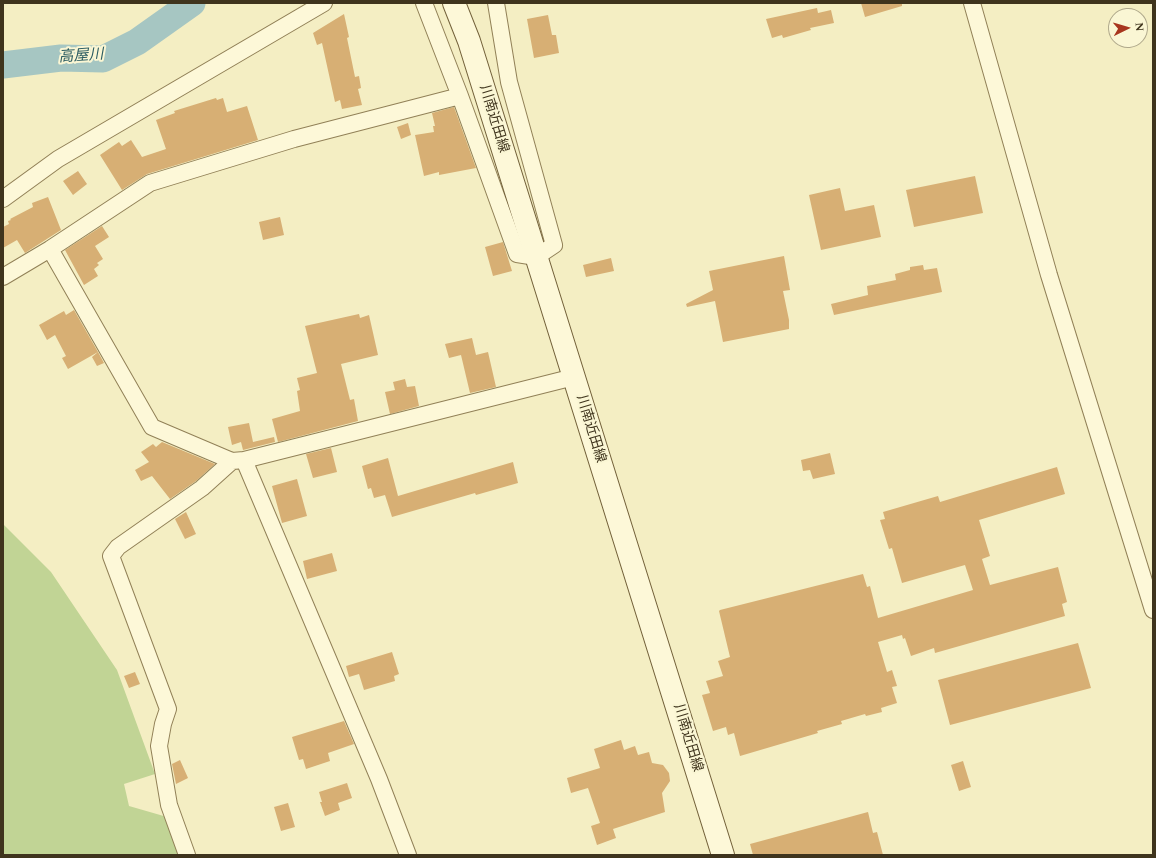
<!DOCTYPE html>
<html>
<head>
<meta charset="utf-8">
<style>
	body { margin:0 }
	#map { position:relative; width:1156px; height:858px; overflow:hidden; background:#f4eec3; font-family:Spectral,serif }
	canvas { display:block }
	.frame { position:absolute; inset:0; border:4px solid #3f341d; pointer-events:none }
	.north { position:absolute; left:1108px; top:8px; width:40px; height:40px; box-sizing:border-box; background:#faf6d4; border:1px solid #afa88b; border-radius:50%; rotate:85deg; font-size:11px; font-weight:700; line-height:16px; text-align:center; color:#3f341d }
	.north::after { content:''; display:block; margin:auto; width:14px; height:18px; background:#a8361e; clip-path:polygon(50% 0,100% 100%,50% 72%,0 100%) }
</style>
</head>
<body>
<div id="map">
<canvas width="1156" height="858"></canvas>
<div class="frame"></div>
<div class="north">N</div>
</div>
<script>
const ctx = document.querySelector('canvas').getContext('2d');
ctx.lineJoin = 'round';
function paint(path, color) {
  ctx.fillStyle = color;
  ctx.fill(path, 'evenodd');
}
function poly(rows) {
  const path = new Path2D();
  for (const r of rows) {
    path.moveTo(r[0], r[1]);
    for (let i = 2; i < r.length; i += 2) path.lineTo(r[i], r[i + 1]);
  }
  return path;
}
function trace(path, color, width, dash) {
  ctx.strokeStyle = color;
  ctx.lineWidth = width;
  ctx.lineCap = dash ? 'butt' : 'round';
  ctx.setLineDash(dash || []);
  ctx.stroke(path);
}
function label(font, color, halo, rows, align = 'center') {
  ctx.font = font + ' Spectral,"Noto Sans JP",serif';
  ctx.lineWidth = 4;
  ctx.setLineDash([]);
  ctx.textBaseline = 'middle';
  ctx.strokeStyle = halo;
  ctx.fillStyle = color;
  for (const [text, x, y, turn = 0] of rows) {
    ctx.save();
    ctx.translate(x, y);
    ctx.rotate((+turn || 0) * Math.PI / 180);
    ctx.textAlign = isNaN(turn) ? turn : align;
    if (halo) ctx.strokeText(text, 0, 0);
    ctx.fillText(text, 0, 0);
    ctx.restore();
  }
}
paint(poly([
	[3,524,51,572,117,670,155,774,124,784,129,806,174,819,186,855,3,855]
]), '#c1d495');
trace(poly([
	[3,65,61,58,103,59,137,42,192,3]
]), '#a6c6c2', 27);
paint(poly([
	[861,3,902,3,902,6,865,17],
	[817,8,818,13,831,10,834,23,810,28,811,30,783,38,782,35,772,38,766,19],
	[344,14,349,37,347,38,355,77,359,76,361,88,358,89,362,105,342,109,340,100,335,102,322,43,317,45,313,33],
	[548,15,552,35,556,35,559,53,534,58,527,19],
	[216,98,217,100,223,98,227,112,247,106,258,140,147,174,122,190,100,155,119,142,122,146,131,140,142,157,166,149,156,120,175,113,174,111],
	[454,107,476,168,439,175,439,172,424,176,415,135,434,132,433,126,435,126,432,113],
	[408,123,411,135,401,139,397,127],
	[78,171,87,184,73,195,63,181],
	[975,176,983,213,914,227,906,190],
	[840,188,845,211,874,205,881,237,821,250,809,195],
	[48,197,61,230,25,253,17,240,3,248,3,227,9,224,8,221,11,220,10,219,33,207,32,203],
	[280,217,284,235,263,240,259,222],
	[102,226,109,237,95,246,103,259,97,263,99,265,94,269,98,276,84,285,65,250],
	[503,242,512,271,493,276,485,247],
	[784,256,790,290,783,291,789,320,789,329,723,342,715,301,687,307,686,304,713,290,709,271],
	[611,258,614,271,586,277,583,265],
	[923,265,924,270,937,268,942,292,834,315,831,304,868,295,867,286,896,280,895,274,910,270,910,267],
	[74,310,98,352,68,369,62,358,66,356,55,335,47,340,39,325,64,311,66,315],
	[359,314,360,318,369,315,378,355,341,364,350,400,354,399,358,421,278,442,272,419,300,411,297,391,300,390,297,378,317,373,305,326],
	[472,338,476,355,488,352,496,387,470,393,461,355,449,358,445,344],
	[98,352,104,363,97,366,92,357],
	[405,379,407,387,415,386,419,406,390,414,385,392,395,390,393,382],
	[249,423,253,442,274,437,275,442,243,450,241,442,232,445,228,427],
	[162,442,215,464,196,481,170,499,152,476,141,481,135,470,149,462,141,452,153,444,156,447],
	[331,448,337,472,313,478,306,454],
	[830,453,835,474,813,479,810,470,803,471,801,460],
	[388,458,398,496,513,462,518,483,476,495,475,493,392,517,385,495,374,498,371,488,368,489,362,466],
	[1057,467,1065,494,979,520,990,556,982,559,990,585,1058,567,1067,602,1062,604,1065,616,935,653,934,648,911,656,905,638,903,639,902,635,878,642,887,672,892,670,897,686,892,687,897,703,881,708,882,712,866,716,865,714,841,721,842,724,817,731,818,733,740,756,734,733,728,735,726,727,713,731,702,695,710,693,706,681,723,676,718,661,730,657,719,611,720,610,863,574,867,587,870,586,878,618,973,590,965,565,902,583,892,548,889,549,880,520,885,519,883,512,938,496,940,502],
	[297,479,307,516,282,523,272,486],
	[186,512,196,534,185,539,175,519],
	[332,553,337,571,307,579,303,561],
	[1078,643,1091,688,950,725,938,680],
	[392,652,399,674,394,676,395,681,364,690,359,674,349,677,346,666],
	[135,672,140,684,129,688,124,676],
	[344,721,354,744,328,753,330,761,306,769,303,759,299,760,292,737],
	[621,740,624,750,635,746,638,755,649,752,652,763,663,765,669,773,670,781,662,793,665,812,613,829,616,838,597,845,591,826,600,823,588,788,571,793,567,778,600,768,594,749],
	[180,760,188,778,176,784,172,764],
	[963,761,971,787,959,791,951,765],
	[347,783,352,798,338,803,340,810,325,816,320,802,322,802,319,792],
	[288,803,295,827,281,831,274,807],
	[868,812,873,833,877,832,883,855,753,855,750,844]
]), '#d7af74');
const minor = poly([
	[424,3,460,96,517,254,536,257,554,245,509,82,496,3],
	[972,3,1049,275,1153,610],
	[3,199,58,159,324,3],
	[50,249,152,427,232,461,244,460,574,377],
	[3,277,50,249,150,183,294,139,460,96],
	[244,460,379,779,408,855],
	[187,855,169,805,159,746,163,724,168,709,111,556,118,547,202,488,232,461]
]);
const secondary = poly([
	[454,3,469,41,723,855]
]);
trace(minor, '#918057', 18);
trace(secondary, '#73613a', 24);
trace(minor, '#fdf8d8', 16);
trace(secondary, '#fdf8d8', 22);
label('14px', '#3f341d', '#faf6d4', [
	["川南近田線",493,119,73],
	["川南近田線",590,429,73],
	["川南近田線",687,738,73]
]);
label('italic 15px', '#2a5b61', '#faf6d4', [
	["高屋川",81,57,-4]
]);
</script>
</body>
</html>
